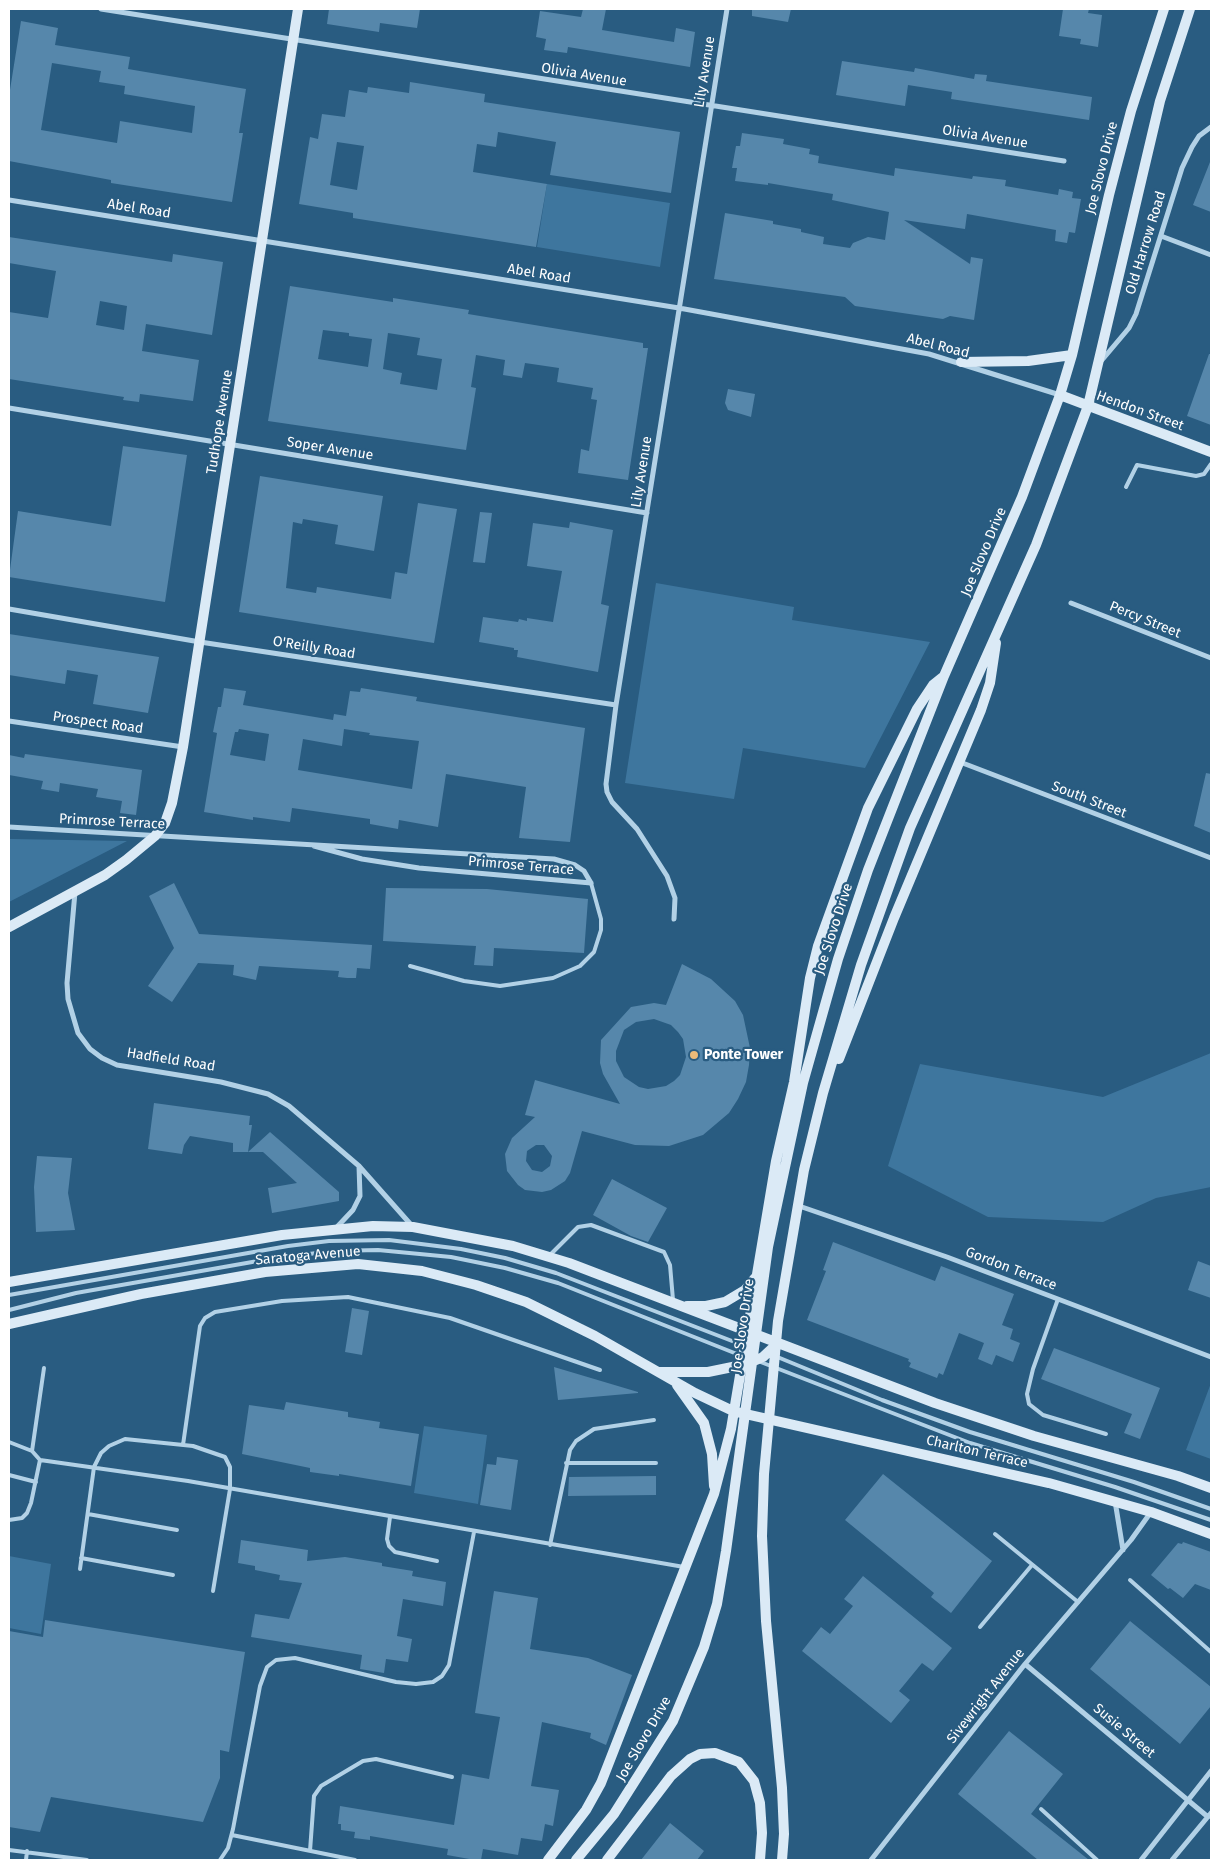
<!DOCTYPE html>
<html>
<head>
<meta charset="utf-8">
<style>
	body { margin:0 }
	#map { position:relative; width:1220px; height:1869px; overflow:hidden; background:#295c81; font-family:"Fira Sans",sans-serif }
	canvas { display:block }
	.frame { position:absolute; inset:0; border:10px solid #fff; pointer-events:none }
</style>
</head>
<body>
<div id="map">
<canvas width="1220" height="1869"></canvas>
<div class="frame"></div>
</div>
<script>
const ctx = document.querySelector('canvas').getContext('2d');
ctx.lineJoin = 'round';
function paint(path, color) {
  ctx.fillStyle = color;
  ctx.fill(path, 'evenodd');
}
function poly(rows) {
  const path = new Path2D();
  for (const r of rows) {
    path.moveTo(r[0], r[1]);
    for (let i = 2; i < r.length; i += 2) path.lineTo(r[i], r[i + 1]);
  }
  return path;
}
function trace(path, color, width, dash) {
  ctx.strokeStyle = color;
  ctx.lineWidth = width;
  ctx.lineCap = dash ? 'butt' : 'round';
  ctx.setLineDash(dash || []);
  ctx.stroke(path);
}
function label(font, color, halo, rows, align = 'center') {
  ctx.font = font + ' "Fira Sans",sans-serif';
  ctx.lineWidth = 4.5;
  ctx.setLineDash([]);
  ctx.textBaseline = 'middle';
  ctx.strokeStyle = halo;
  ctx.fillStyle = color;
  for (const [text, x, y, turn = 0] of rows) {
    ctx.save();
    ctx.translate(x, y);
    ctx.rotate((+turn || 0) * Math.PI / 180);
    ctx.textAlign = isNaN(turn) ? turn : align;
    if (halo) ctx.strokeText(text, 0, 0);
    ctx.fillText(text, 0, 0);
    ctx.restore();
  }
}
paint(poly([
	[547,184,670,203,660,267,537,247],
	[656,583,794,607,792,620,930,642,865,768,743,748,734,799,625,783],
	[9,839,127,841,9,902],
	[1211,1053,1211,1187,1156,1198,1103,1222,988,1217,888,1166,920,1064,1103,1097],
	[1211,1383,1211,1459,1186,1450],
	[424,1426,487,1435,478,1504,414,1493],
	[9,1556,51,1564,41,1634,9,1628]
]), '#3e769e');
paint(poly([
	[329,9,420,9,417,28,380,23,379,32,327,24],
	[583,9,606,9,602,30,674,42,676,28,695,32,690,67,568,47,567,53,544,50,546,39,536,37,540,11,581,17],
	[752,9,791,9,788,22,752,16],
	[1063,9,1089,9,1088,13,1102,15,1098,47,1080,44,1081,39,1059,36],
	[21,21,58,28,55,45,130,57,128,69,246,89,239,133,243,133,232,202,111,183,111,180,9,161,9,96],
	[52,63,101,71,99,82,125,86,124,94,195,106,192,133,120,121,117,143,41,130],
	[842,61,914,72,915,68,974,79,975,74,987,75,986,81,1092,97,1089,120,951,99,952,92,908,85,905,106,836,95],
	[410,82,485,94,484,102,680,132,671,193,550,175,556,142,498,132,496,147,477,144,473,172,547,184,536,247,353,218,353,213,299,204,310,137,318,139,322,114,345,117,349,90,367,93,368,87,409,93],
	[337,142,364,146,357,190,330,185],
	[742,133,784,139,783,144,810,149,809,154,819,156,818,163,894,176,895,168,972,179,973,176,1006,180,1005,186,1058,195,1059,189,1073,192,1072,198,1081,199,1075,233,1069,232,1067,243,1055,241,1056,230,967,214,965,229,904,220,970,264,971,257,983,259,974,320,950,316,943,319,855,306,845,297,714,279,725,213,773,221,773,224,801,229,801,232,824,237,823,244,850,248,853,243,868,237,885,240,889,212,832,200,833,194,768,183,768,185,735,181,737,168,732,168,736,146,740,146],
	[1210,162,1211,162,1211,212,1193,205],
	[9,237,172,262,173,254,223,262,212,335,146,324,142,351,199,360,193,401,140,394,139,402,123,400,124,397,9,379,9,312,48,318,56,271,9,263],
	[100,301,127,306,124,330,96,325],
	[290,286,393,302,393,298,469,310,468,314,643,343,643,348,648,348,628,480,578,473,581,449,589,451,597,400,591,399,593,388,557,382,559,368,525,363,522,378,503,375,505,360,476,355,471,387,476,388,466,450,268,421],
	[323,330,349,333,349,336,372,339,368,367,318,359],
	[388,333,420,338,417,355,442,359,437,390,400,384,402,373,383,369],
	[1209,354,1211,354,1211,425,1187,416],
	[728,389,755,394,751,417,728,410,725,403],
	[123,446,187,455,165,602,9,577,18,511,111,526],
	[260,476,383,496,374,551,335,544,338,525,303,519,302,524,293,522,286,588,316,593,317,587,391,599,395,572,407,574,418,503,457,509,434,643,239,612],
	[480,512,492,513,485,563,473,562],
	[570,522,613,530,601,604,609,606,598,672,517,657,518,650,514,650,514,648,479,642,483,617,518,622,519,619,527,621,527,618,553,622,562,571,527,566,533,523,569,528],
	[9,634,159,657,148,713,93,704,98,675,67,670,65,684,9,675],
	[224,688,246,691,243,705,333,720,334,714,346,716,350,691,360,692,361,688,417,697,416,701,585,728,570,842,519,838,526,787,446,774,438,827,399,820,398,829,370,824,370,819,292,808,290,822,253,817,253,820,204,812,217,733,213,732,218,707,221,707],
	[239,729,269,734,265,761,230,755,235,732,238,732],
	[344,729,370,733,369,735,419,741,412,789,298,770,303,739,342,746],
	[25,754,142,770,136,815,120,813,122,801,96,797,98,789,60,783,59,792,41,789,43,781,9,775,9,755,24,758],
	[1206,773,1211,774,1211,833,1194,826],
	[174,883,199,934,372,945,370,969,357,968,356,978,347,978,338,977,339,971,259,966,256,980,233,975,234,965,198,963,172,1002,148,986,174,948,149,896],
	[386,888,487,889,588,899,584,953,494,948,493,966,474,965,476,946,383,941],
	[682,964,711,979,735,1001,743,1015,750,1048,749,1065,746,1082,738,1099,729,1113,703,1135,669,1146,635,1145,582,1131,570,1173,565,1181,551,1190,542,1192,525,1190,518,1185,507,1171,505,1154,512,1138,535,1117,525,1115,535,1080,620,1104,603,1074,600,1063,601,1040,631,1007,654,1003,666,1005],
	[654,1019,671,1025,678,1032,683,1039,686,1057,680,1075,674,1081,666,1086,648,1089,639,1087,624,1077,616,1061,616,1051,624,1030,636,1022],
	[536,1145,544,1145,552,1156,550,1166,542,1172,532,1170,526,1161,527,1151],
	[154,1103,250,1116,249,1125,252,1125,248,1152,233,1152,233,1143,190,1136,184,1145,182,1154,148,1149],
	[270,1132,339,1192,339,1201,272,1213,268,1188,297,1183,263,1152,248,1152],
	[37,1156,72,1158,68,1193,75,1230,36,1232,34,1187],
	[612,1179,667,1208,648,1242,631,1236,593,1215],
	[833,1242,935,1281,941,1266,1014,1294,1002,1325,1013,1329,1010,1339,1020,1343,1013,1362,996,1355,992,1365,978,1359,984,1343,959,1333,943,1375,939,1373,937,1378,909,1367,911,1363,908,1361,909,1359,807,1320,826,1271,823,1270],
	[1198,1261,1211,1266,1211,1298,1188,1290],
	[352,1308,369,1311,362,1355,345,1352],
	[1054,1348,1160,1388,1140,1439,1124,1433,1132,1414,1041,1379],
	[554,1367,638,1392,638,1393,558,1400],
	[286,1402,348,1412,348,1417,380,1422,379,1428,419,1434,411,1486,339,1474,339,1476,310,1472,310,1468,242,1454,249,1405,284,1410],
	[497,1457,518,1460,511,1510,480,1505,487,1464,496,1465],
	[883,1474,992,1561,951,1613,931,1597,934,1593,845,1520],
	[656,1476,656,1495,568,1496,569,1477],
	[241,1540,308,1550,307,1561,345,1557,382,1563,382,1566,413,1571,412,1576,446,1582,443,1606,403,1599,397,1636,412,1639,408,1662,386,1659,384,1673,360,1669,362,1655,251,1637,255,1614,289,1619,302,1583,279,1580,280,1575,255,1570,255,1566,238,1563],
	[1183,1542,1211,1552,1211,1590,1195,1584,1183,1598,1170,1588,1168,1589,1151,1575,1178,1543,1182,1544],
	[863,1576,952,1648,933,1671,922,1663,899,1691,910,1700,891,1723,802,1651,821,1627,830,1634,853,1606,844,1599],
	[494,1591,538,1598,530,1649,588,1658,632,1675,606,1745,590,1738,591,1733,542,1722,531,1786,559,1790,553,1826,545,1824,542,1841,521,1838,518,1855,483,1849,481,1860,475,1860,447,1855,448,1849,370,1836,370,1840,354,1838,355,1832,341,1830,341,1824,338,1824,340,1806,454,1825,462,1774,489,1779,500,1717,475,1713],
	[45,1620,245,1652,229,1752,220,1750,220,1778,203,1822,51,1797,40,1832,9,1827,9,1631,43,1637],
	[1130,1621,1211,1687,1211,1706,1180,1744,1090,1669],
	[1009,1731,1063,1774,1031,1814,1089,1860,1038,1860,958,1794],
	[670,1823,704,1851,697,1860,641,1860]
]), '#5687ab');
trace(poly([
	[1126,487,1137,465,1196,476,1204,474,1211,464],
	[410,966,464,981,500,986,553,978,580,966,594,952,601,930,601,919,591,883],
	[550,1255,578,1227,591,1225,664,1252,670,1265,673,1300],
	[9,1295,288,1246,329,1241,389,1240,461,1249,505,1258,556,1273,745,1346],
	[1058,1299,1033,1369,1027,1394,1029,1404,1043,1415,1106,1434],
	[9,1310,76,1293,275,1258,334,1251,378,1250,451,1257,505,1268,558,1283,742,1356],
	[775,1356,882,1400,970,1432,1134,1482,1211,1509],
	[758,1361,970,1443,1115,1487,1211,1520],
	[9,1442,32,1451,40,1460,31,1503,27,1513,22,1518,9,1520],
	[183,1445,200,1326,205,1318,215,1312,282,1301,348,1297,450,1318,600,1370],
	[32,1451,44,1368],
	[40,1460,188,1481,684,1567],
	[566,1463,656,1463],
	[9,1475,36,1482],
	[88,1514,177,1530],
	[390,1517,387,1539,389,1546,395,1552,437,1561],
	[995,1534,1078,1602],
	[550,1545,570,1450,576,1441,594,1429,654,1420],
	[81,1558,173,1575],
	[80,1569,94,1467,101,1453,109,1446,125,1439,193,1446,225,1457,230,1467,230,1489,213,1591],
	[1130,1580,1211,1652],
	[980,1627,1032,1565],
	[1041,1809,1097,1860],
	[232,1835,355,1860],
	[9,1850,87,1860],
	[310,1851,314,1796,321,1786,363,1761,376,1759,452,1777],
	[26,1860,27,1851],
	[220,1860,228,1848,233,1829,260,1686,267,1667,276,1660,295,1658,396,1682,416,1684,433,1682,442,1676,449,1665,474,1532]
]), '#b2d1e6', 4);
trace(poly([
	[101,9,1064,161],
	[9,200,679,308,929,354,1060,395],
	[1161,236,1211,255],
	[1102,360,1129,328,1136,314,1182,168,1192,147,1199,136,1211,127],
	[9,408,647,513],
	[1071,603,1211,658],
	[9,609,200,642,616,705],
	[9,721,183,747],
	[960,762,1211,858],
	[9,827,554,859,575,865,584,871,591,883],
	[314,846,362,859,419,868,591,883],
	[75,892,67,983,68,999,78,1033,90,1049,102,1058,117,1065,221,1082,268,1094,289,1106,359,1166,413,1227],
	[674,919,675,898,667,876,637,829,612,802,607,792,606,784,616,705,727,9],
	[802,1207,947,1257,1211,1357],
	[336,1228,353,1210,360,1196,359,1166],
	[1115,1501,1123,1550],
	[1025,1664,1208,1817],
	[871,1860,1025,1664,1131,1540,1151,1512],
	[1141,1860,1211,1771],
	[1172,1860,1211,1813]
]), '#b2d1e6', 5);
trace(poly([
	[961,362,1028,361,1072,355],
	[1060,395,1211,452],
	[9,927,105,875,126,860,155,836,165,823,172,803,183,747,298,9],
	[839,1059,894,918,981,710,990,683,996,643],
	[9,1282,282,1235,373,1226,413,1227,513,1246,569,1263,935,1403,1034,1436,1178,1476,1211,1488],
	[687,1306,706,1306,725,1302,745,1290,755,1278],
	[9,1324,141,1294,265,1272,358,1264,422,1271,476,1285,526,1302,595,1336,695,1393,733,1411,1049,1483,1151,1512,1211,1534],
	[659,1372,708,1372,747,1364,763,1357,777,1344],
	[677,1385,704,1423,712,1454,714,1486],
	[548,1860,586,1810,601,1783,714,1494,731,1429,776,1161,794,1082,810,978,818,946,868,808,917,709,933,685,943,677],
	[576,1860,614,1814,673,1721,704,1647,717,1604,726,1551,768,1247,803,1083,838,959,868,870,944,676,1022,497,1060,395,1072,355,1109,195,1131,111,1164,9],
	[607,1860,671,1776,690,1759,700,1754,715,1753,739,1762,754,1781,760,1803,762,1833,760,1860],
	[782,1860,784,1834,782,1788,766,1621,762,1536,764,1474,778,1321,804,1170,823,1093,861,965,910,828,1036,545,1088,406,1160,101,1190,9]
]), '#dbeaf6', 10);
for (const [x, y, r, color] of [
	[694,1055,5,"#ecbb79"]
]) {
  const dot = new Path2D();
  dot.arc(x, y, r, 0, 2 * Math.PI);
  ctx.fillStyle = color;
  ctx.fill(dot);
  trace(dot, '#295c81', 2);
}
label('14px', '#fff', '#295c81', [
	["Lily Avenue",705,72,-81],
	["Olivia Avenue",584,75,9],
	["Olivia Avenue",985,137,9],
	["Joe Slovo Drive",1102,168,-76],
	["Abel Road",139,209,9],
	["Old Harrow Road",1146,243,-73],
	["Abel Road",539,274,9],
	["Abel Road",938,346,14],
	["Hendon Street",1140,411,20],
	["Tudhope Avenue",220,422,-81],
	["Soper Avenue",330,449,9],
	["Lily Avenue",642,472,-81],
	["Joe Slovo Drive",984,552,-67],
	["Percy Street",1145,620,22],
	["O'Reilly Road",314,648,9],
	["Prospect Road",98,723,8],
	["South Street",1089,800,21],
	["Primrose Terrace",112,822,3],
	["Primrose Terrace",521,866,5],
	["Joe Slovo Drive",834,929,-72],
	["Hadfield Road",171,1060,9],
	["Saratoga Avenue",308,1256,-5],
	["Gordon Terrace",1011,1269,21],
	["Joe Slovo Drive",743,1326,-82],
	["Charlton Terrace",977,1452,13],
	["Sivewright Avenue",986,1696,-52],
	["Susie Street",1124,1731,40],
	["Joe Slovo Drive",644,1739,-60]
]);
label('bold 14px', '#fff', '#295c81', [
	["Ponte Tower",704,1055]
], 'left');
</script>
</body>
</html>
